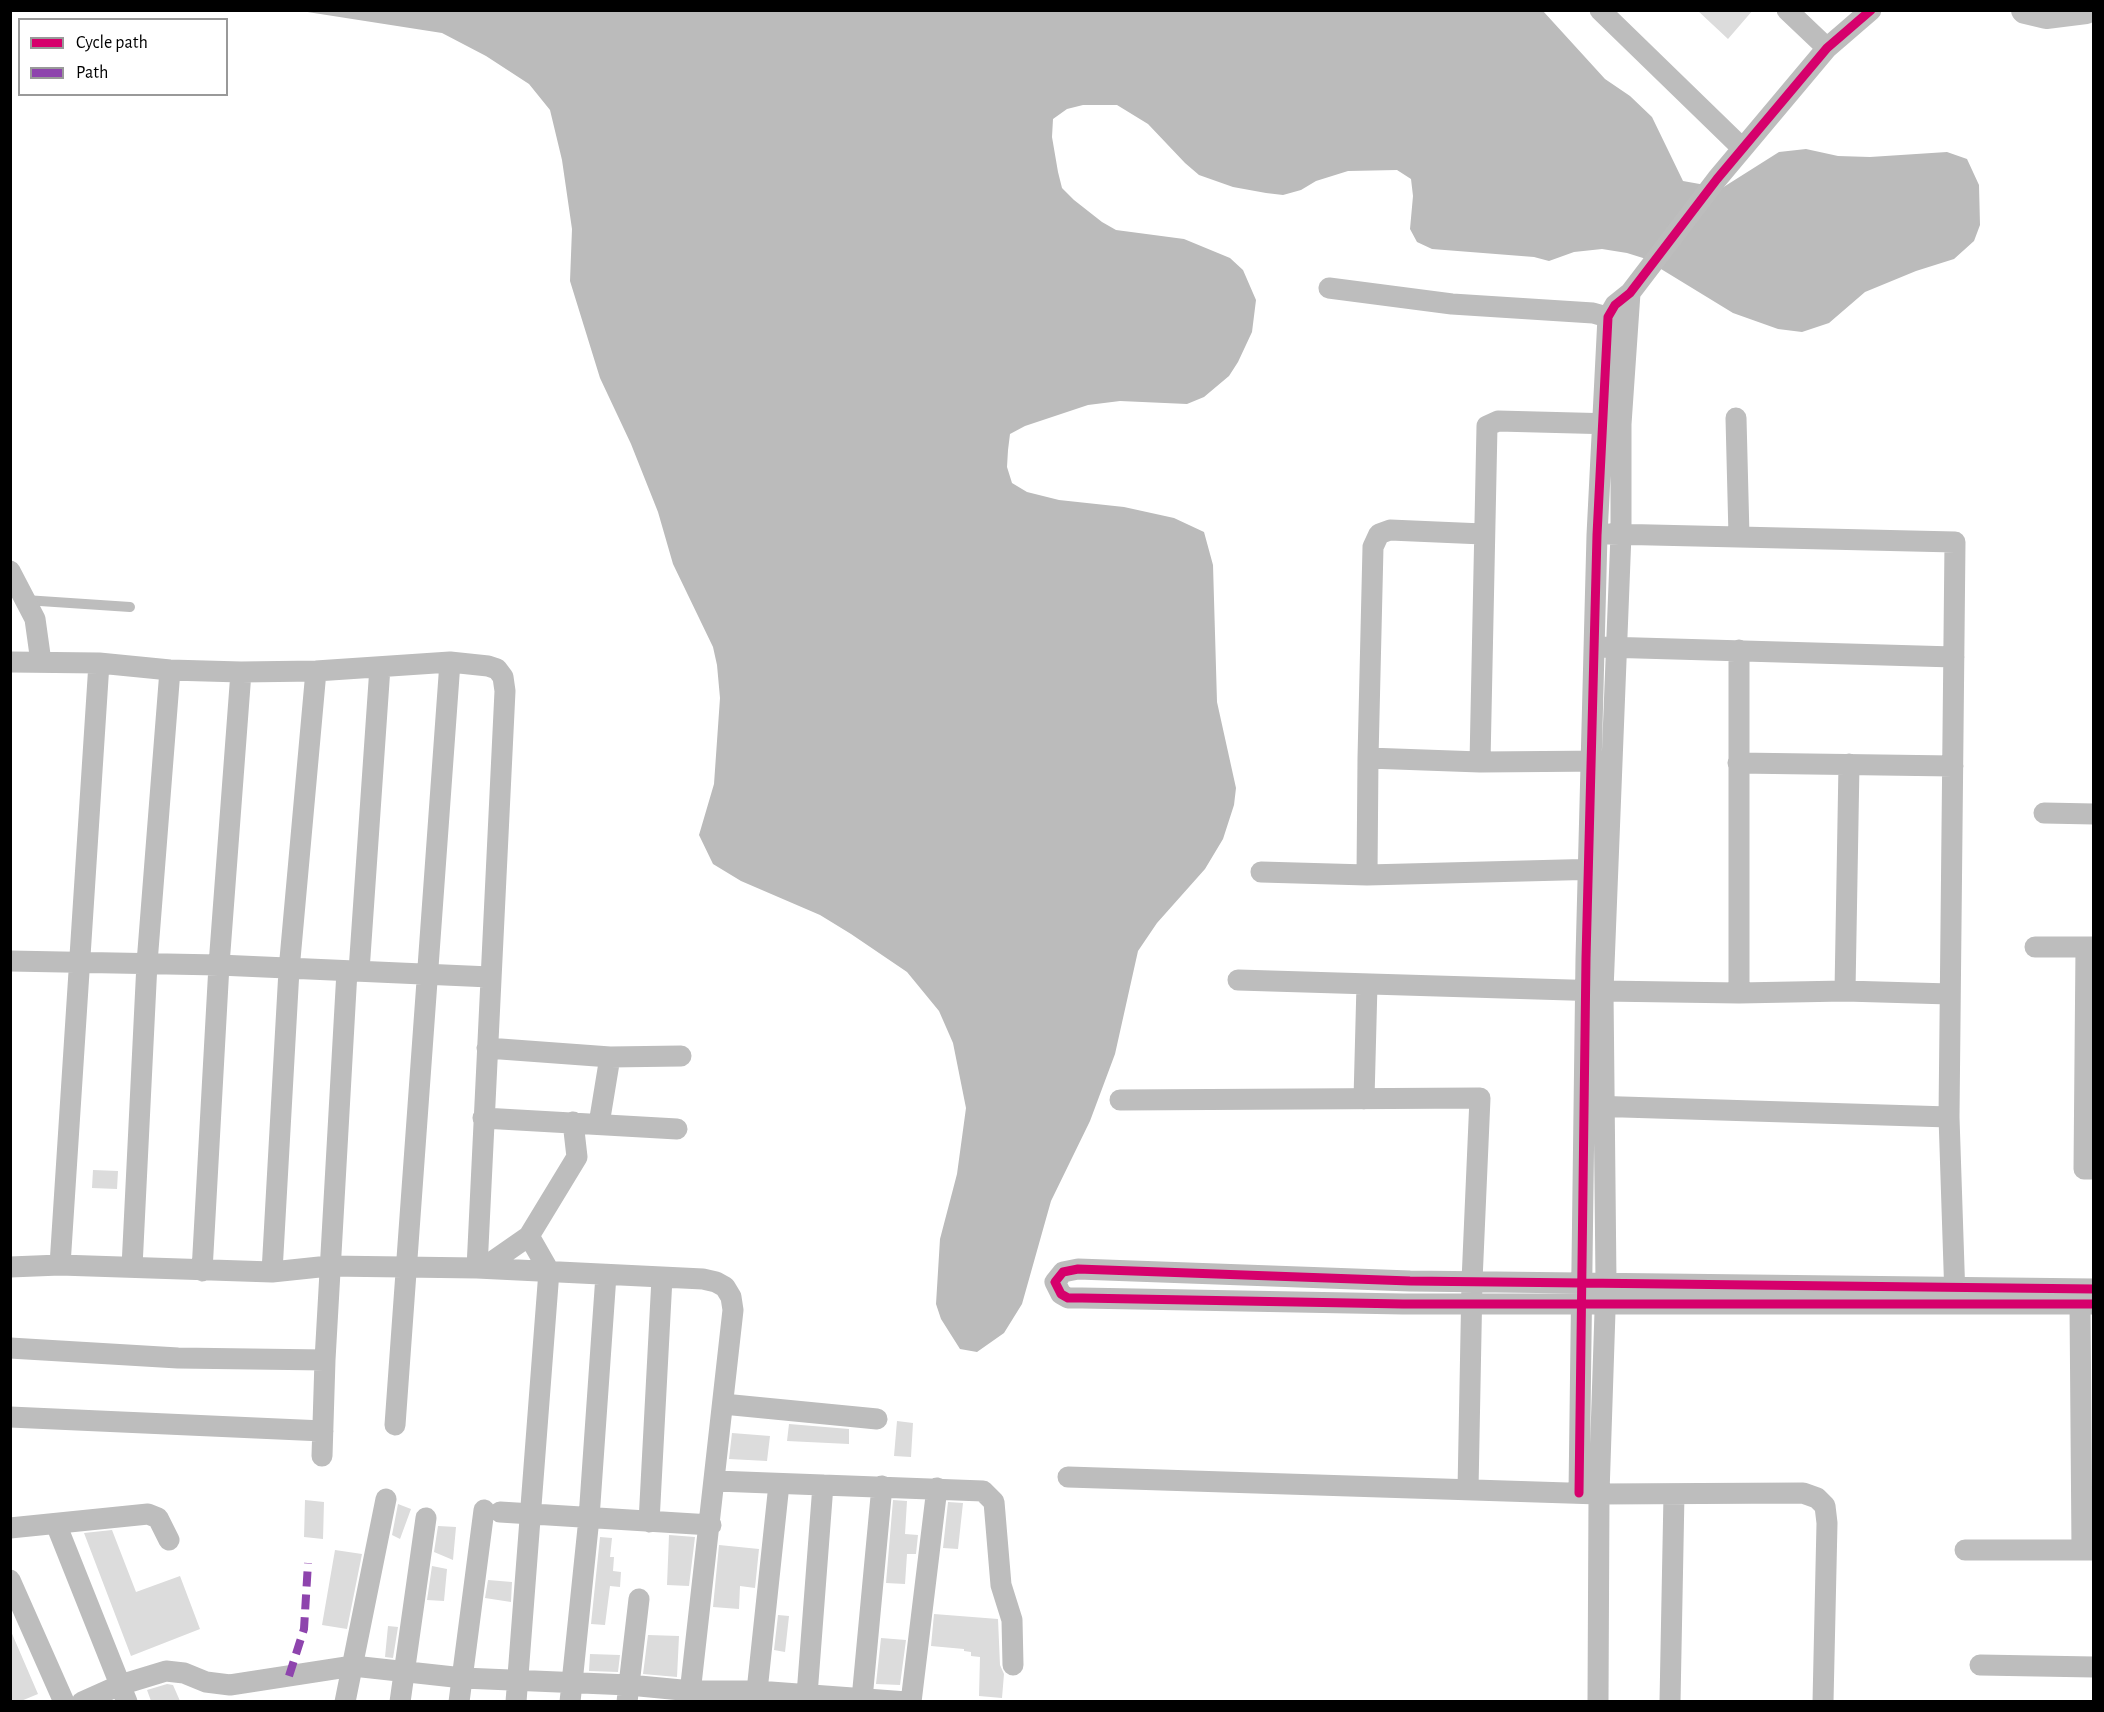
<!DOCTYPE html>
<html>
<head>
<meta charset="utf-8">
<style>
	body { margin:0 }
	#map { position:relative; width:2104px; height:1712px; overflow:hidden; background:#fff; font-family:"Alegreya Sans",sans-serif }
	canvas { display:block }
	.frame { position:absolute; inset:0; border:12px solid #000; pointer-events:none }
	.legend { position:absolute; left:18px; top:18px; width:210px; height:78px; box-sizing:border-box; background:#fff; border:2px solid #999; margin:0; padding:8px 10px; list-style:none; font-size:18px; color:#000 }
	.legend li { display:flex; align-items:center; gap:12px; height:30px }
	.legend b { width:30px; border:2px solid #999 }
</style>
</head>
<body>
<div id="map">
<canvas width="2104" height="1712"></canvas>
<div class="frame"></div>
<ul class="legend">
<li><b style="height:8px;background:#d6006c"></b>Cycle path</li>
<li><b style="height:8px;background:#8e44ad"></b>Path</li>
</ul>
</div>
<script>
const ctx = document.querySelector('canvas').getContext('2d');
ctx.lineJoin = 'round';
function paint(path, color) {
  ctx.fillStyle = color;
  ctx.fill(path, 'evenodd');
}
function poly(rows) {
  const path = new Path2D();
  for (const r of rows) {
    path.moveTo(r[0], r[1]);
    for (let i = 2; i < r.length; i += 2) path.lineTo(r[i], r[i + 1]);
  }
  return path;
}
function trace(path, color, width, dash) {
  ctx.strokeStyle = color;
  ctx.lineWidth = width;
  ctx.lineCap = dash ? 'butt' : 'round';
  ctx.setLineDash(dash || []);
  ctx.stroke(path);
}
paint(poly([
	[301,11,1543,11,1605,79,1630,96,1652,117,1683,181,1722,188,1779,152,1806,149,1838,156,1870,157,1947,152,1967,159,1979,185,1980,225,1974,241,1954,259,1916,271,1865,292,1829,323,1802,332,1778,329,1733,313,1643,258,1627,253,1602,249,1574,252,1549,261,1534,257,1432,249,1417,242,1410,229,1413,196,1411,179,1397,170,1348,171,1316,181,1301,190,1283,195,1266,193,1233,187,1199,175,1185,163,1148,124,1117,105,1083,105,1067,109,1053,119,1052,137,1058,172,1062,188,1074,200,1102,222,1116,230,1184,239,1230,258,1243,270,1256,300,1252,332,1238,362,1229,376,1204,397,1187,404,1120,401,1088,405,1025,426,1010,434,1008,450,1007,467,1012,483,1027,492,1059,500,1124,507,1174,518,1204,532,1213,565,1217,702,1236,788,1234,805,1223,839,1205,869,1157,923,1138,951,1115,1054,1090,1121,1051,1201,1022,1304,1004,1333,977,1352,960,1349,941,1319,936,1304,940,1239,957,1174,966,1108,953,1043,939,1011,907,972,851,934,820,915,741,881,713,864,699,835,714,784,720,698,717,665,713,647,673,564,658,512,631,444,600,378,570,281,572,229,562,160,550,110,529,84,486,56,442,33]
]), '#bbb');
paint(poly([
	[1697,10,1753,10,1728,39],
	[93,1170,118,1171,117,1189,92,1188],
	[897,1421,913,1423,911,1457,894,1456],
	[789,1424,849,1429,849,1444,787,1441],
	[732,1433,770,1436,767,1461,729,1459],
	[305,1500,324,1502,323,1539,304,1537],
	[893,1500,907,1501,905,1534,918,1535,916,1554,907,1554,905,1584,886,1583],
	[948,1502,963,1503,958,1549,943,1548],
	[398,1504,411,1509,400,1539,392,1535],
	[438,1526,456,1527,453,1560,434,1552],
	[112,1530,136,1592,180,1576,200,1629,131,1656,84,1533],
	[669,1535,695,1537,689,1586,667,1585],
	[600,1537,612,1538,610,1557,614,1557,613,1571,621,1572,620,1587,610,1586,605,1625,591,1624],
	[719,1545,759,1549,755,1588,740,1586,739,1609,713,1607],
	[335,1550,362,1554,347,1629,322,1625],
	[432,1566,447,1569,444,1601,427,1600],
	[488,1580,512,1582,511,1602,485,1598],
	[934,1614,998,1619,1000,1665,1004,1674,1002,1698,979,1696,980,1657,971,1656,971,1652,964,1651,964,1649,931,1646],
	[778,1615,789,1616,785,1652,774,1650],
	[388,1626,398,1627,393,1658,385,1657],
	[10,1629,38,1694,21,1701,10,1701],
	[648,1635,679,1636,677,1677,643,1674],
	[881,1638,906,1640,900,1685,876,1684],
	[590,1654,620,1655,618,1672,589,1671],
	[167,1684,173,1685,180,1701,151,1701,147,1690]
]), '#dcdcdc');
trace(poly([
	[25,600,130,607]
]), '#bdbdbd', 10);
trace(poly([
	[1600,10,1742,148],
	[1787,10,1827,48],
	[1329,288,1452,304,1593,313,1621,321],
	[1736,418,1739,536],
	[1609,534,1955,542,1949,1117,1955,1298],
	[10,571,35,619,41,662],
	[1604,647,1954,657],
	[10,662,99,663,170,670,241,672,316,671,450,662,488,666,497,669,503,677,505,691,477,1268],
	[1368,758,1373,547,1379,534,1390,530,1483,534],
	[1480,762,1607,761],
	[1738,763,1953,766],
	[2044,813,2094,814],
	[1261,872,1367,875,1368,758,1480,762,1487,426,1498,421,1614,424],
	[1367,875,1602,869],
	[2035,947,2094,947],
	[2086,947,2084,1169,2094,1169],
	[10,961,219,965,490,977],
	[359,971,380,667],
	[1238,980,1603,991,1739,993,1845,991,1950,994],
	[1845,991,1849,764],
	[1739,993,1739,650],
	[487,1048,610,1057,681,1056],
	[1364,1099,1367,984],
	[1120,1100,1480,1098,1472,1281,1468,1490],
	[1590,1106,1949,1117],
	[483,1118,677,1129],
	[599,1124,610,1057],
	[60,1265,99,663],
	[10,1267,60,1265,272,1272,289,970,316,671],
	[132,1267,147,963,170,670],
	[483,1268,529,1236],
	[202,1271,219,965,241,672],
	[272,1272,329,1266,477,1268,703,1279,716,1282,725,1287,731,1297,733,1310,689,1702],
	[2094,1289,1410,1281,1078,1269,1063,1272,1055,1282,1061,1294,1068,1298,1082,1298,1403,1304,2094,1304],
	[2078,1290,2080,1304,2082,1550],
	[10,1348,178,1358,325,1360,322,1456],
	[325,1360,347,971],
	[723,1404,877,1419],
	[10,1417,323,1431],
	[395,1425,450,662],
	[1068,1477,1599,1494,1803,1493,1817,1498,1825,1506,1827,1523,1823,1702],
	[716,1481,983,1491,994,1502,1001,1585,1012,1620,1013,1665],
	[1579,1493,1586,958,1597,535,1608,317,1615,305,1630,293,1717,179,1827,48,1871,10],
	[500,1512,711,1525],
	[649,1522,662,1278],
	[56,1524,127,1702],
	[10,1528,148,1514,158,1518,169,1540],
	[1965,1550,2094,1550],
	[10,1580,64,1702],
	[1980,1665,2094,1667],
	[757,1691,779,1484],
	[807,1695,823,1485],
	[862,1699,882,1486],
	[82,1702,120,1685,166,1671,184,1673,206,1682,230,1685,353,1666,463,1678,629,1685,692,1691,757,1691,907,1702],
	[345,1702,386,1499],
	[400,1702,426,1518],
	[459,1702,484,1510],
	[516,1702,549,1271,529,1236,577,1157,573,1122],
	[570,1702,589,1518,606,1275],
	[627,1702,639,1599],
	[911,1702,937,1488],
	[1598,1702,1599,1494,1606,1281,1603,991,1621,534,1621,424,1630,293],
	[1670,1702,1674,1494]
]), '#bdbdbd', 21);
trace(poly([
	[2025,10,2046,15,2086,10]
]), '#c0c0c0', 28);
trace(poly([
	[289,1676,304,1629,308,1563]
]), '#8e44ad', 8, [15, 8]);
trace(poly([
	[2094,1289,1410,1281,1078,1269,1063,1272,1055,1282,1061,1294,1068,1298,1082,1298,1403,1304,2094,1304],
	[1579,1493,1586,958,1597,535,1608,317,1615,305,1630,293,1717,179,1827,48,1871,10]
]), '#d6006c', 9);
</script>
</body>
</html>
